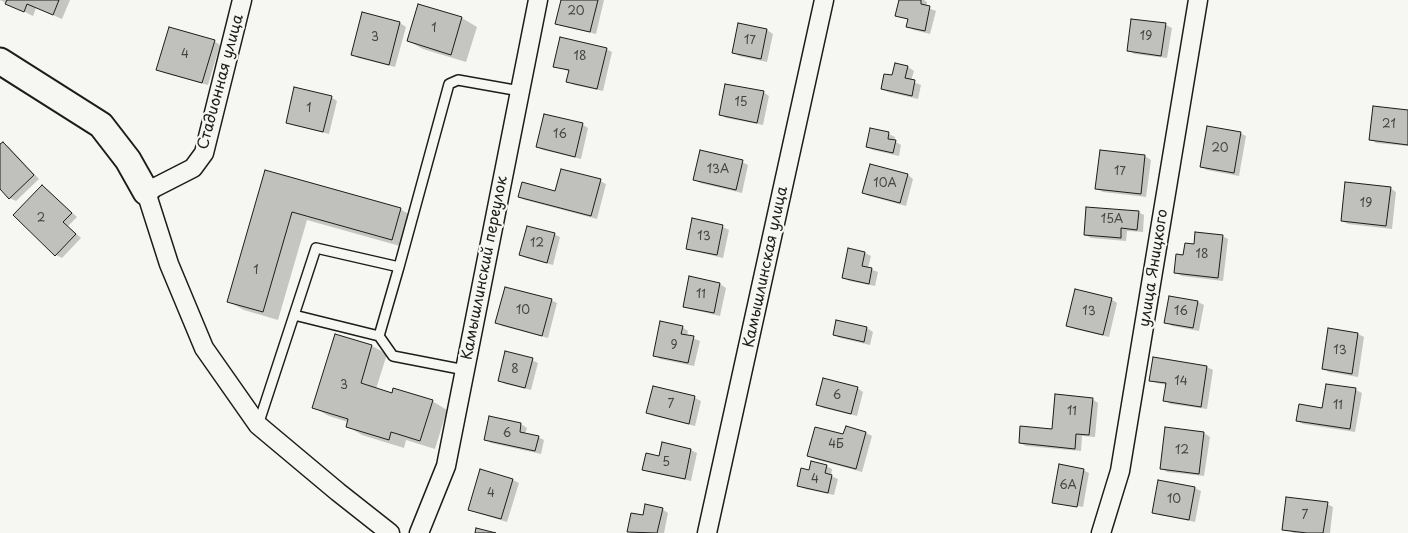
<!DOCTYPE html>
<html>
<head>
<meta charset="utf-8">
<style>
	body { margin:0 }
	canvas { display:block; background:#f6f6f2 }
</style>
</head>
<body>
<canvas width="1408" height="533"></canvas>
<script>
const ctx = document.querySelector('canvas').getContext('2d');
ctx.lineJoin = 'round';
function paint(path, color) {
  ctx.fillStyle = color;
  ctx.fill(path, 'evenodd');
}
function poly(rows) {
  const path = new Path2D();
  for (const r of rows) {
    path.moveTo(r[0], r[1]);
    for (let i = 2; i < r.length; i += 2) path.lineTo(r[i], r[i + 1]);
  }
  return path;
}
function trace(path, color, width, dash) {
  ctx.strokeStyle = color;
  ctx.lineWidth = width;
  ctx.lineCap = dash ? 'butt' : 'round';
  ctx.setLineDash(dash || []);
  ctx.stroke(path);
}
function label(font, color, halo, rows, align = 'center') {
  ctx.font = font + ' "Playpen Sans",sans-serif';
  ctx.lineWidth = 4.5;
  ctx.setLineDash([]);
  ctx.textBaseline = 'middle';
  ctx.strokeStyle = halo;
  ctx.fillStyle = color;
  for (const [text, x, y, turn = 0] of rows) {
    ctx.save();
    ctx.translate(x, y);
    ctx.rotate((+turn || 0) * Math.PI / 180);
    ctx.textAlign = isNaN(turn) ? turn : align;
    if (halo) ctx.strokeText(text, 0, 0);
    ctx.fillText(text, 0, 0);
    ctx.restore();
  }
}
paint(poly([
	[0,0,70,0,62,19,36,8,33,16],
	[562,0,604,0,596,34,562,26,556,23],
	[907,0,924,0,927,2,926,7,936,11,930,34,914,30,908,27,909,20,897,16],
	[418,6,462,18,477,27,466,62,423,49,408,41],
	[363,14,400,23,406,27,395,67,358,58,352,54],
	[739,25,767,30,773,34,767,62,739,56,733,52],
	[1166,25,1172,28,1167,58,1134,54,1128,50],
	[214,41,220,45,208,85,164,73,158,69],
	[606,49,612,52,603,91,574,85,568,81,570,72,555,66],
	[908,67,914,71,911,81,921,85,918,99,888,92,882,89,893,77],
	[763,92,769,96,763,125,726,118,720,114],
	[331,97,337,101,329,134,293,125,287,122],
	[1408,112,1408,146,1376,143,1370,139],
	[583,125,588,128,581,159,543,150,537,147],
	[871,130,889,134,895,137,894,141,901,145,899,156,873,150,867,147],
	[1240,133,1246,136,1239,176,1207,170,1201,167],
	[3,143,9,147,39,179,16,201,10,198,0,187,0,146],
	[1145,156,1151,160,1146,197,1103,192,1097,189],
	[742,162,748,165,742,193,700,183,695,180],
	[266,172,400,209,415,218,407,248,307,220,278,320,244,310,229,302],
	[908,175,913,179,906,206,869,196,863,193],
	[600,181,606,184,597,219,525,200,519,197,556,192],
	[42,186,48,190,77,217,68,226,81,238,62,258,56,255],
	[1390,188,1396,192,1392,229,1348,224,1342,221],
	[1138,212,1144,215,1143,232,1127,231,1126,241,1091,238,1085,235],
	[693,220,723,227,729,230,723,258,693,251,687,248],
	[554,234,560,237,553,265,526,258,520,255],
	[1222,236,1228,239,1223,281,1182,276,1176,273,1184,257,1195,245],
	[849,249,865,253,871,256,868,268,878,272,875,286,849,281,843,277],
	[690,278,720,284,726,288,720,316,690,309,684,306],
	[1111,299,1117,303,1109,337,1074,329,1068,325],
	[551,300,557,303,548,338,502,326,497,323],
	[1198,302,1204,305,1199,331,1172,326,1166,322],
	[837,322,867,328,873,332,870,345,840,338,834,335],
	[682,327,688,331,687,336,700,341,694,366,660,359,655,355],
	[1329,330,1358,334,1364,337,1358,377,1329,372,1323,369],
	[336,335,372,346,387,354,376,389,393,394,432,401,447,410,435,449,406,440,404,448,362,435,347,426,348,422,329,416,314,408],
	[1154,359,1207,367,1213,370,1207,409,1170,404,1165,400,1167,385,1156,383,1150,380],
	[532,360,538,363,531,390,505,384,499,380],
	[654,388,695,398,701,401,695,426,654,416,648,413],
	[857,388,863,392,857,416,823,408,818,404],
	[1356,390,1362,393,1355,432,1303,424,1297,421,1323,410],
	[1092,399,1098,403,1095,437,1082,436,1081,451,1026,446,1020,443,1053,431],
	[521,424,527,428,525,434,538,437,544,440,541,454,491,443,485,439],
	[846,428,866,433,872,436,862,472,814,459,809,455,844,436],
	[1204,433,1210,437,1204,476,1167,472,1161,468],
	[663,444,691,450,697,453,691,481,649,472,643,469,660,457],
	[826,466,832,469,831,476,838,479,834,495,805,489,799,485,810,471],
	[1083,470,1089,473,1083,507,1059,502,1059,505,1054,502],
	[481,471,513,480,519,483,507,522,475,512,469,509],
	[1195,488,1201,491,1195,522,1160,515,1154,512],
	[1327,504,1333,507,1330,533,1294,533,1283,529],
	[662,509,668,513,664,533,632,533,628,531,644,517]
]), '#0003');
const building = poly([
	[7,0,59,0,53,15,27,4,24,12,5,4,7,0],
	[561,0,598,0,590,32,555,24,561,0],
	[899,0,921,0,921,4,930,6,925,31,906,27,908,19,895,16,899,0],
	[418,4,462,17,451,55,407,41,418,4],
	[362,12,400,22,389,65,351,55,362,12],
	[1131,19,1166,23,1161,56,1127,51,1131,19],
	[738,23,767,29,761,59,732,53,738,23],
	[169,27,215,40,202,83,156,70,169,27],
	[560,37,607,48,597,89,566,82,569,70,553,67,560,37],
	[895,63,908,66,905,78,915,80,912,96,881,89,884,74,892,75,895,63],
	[725,84,764,91,757,123,719,115,725,84],
	[294,87,332,96,323,132,286,123,294,87],
	[1373,106,1408,110,1408,145,1369,140,1373,106],
	[544,114,583,123,575,157,536,147,544,114],
	[1207,126,1241,132,1234,173,1200,167,1207,126],
	[870,128,889,132,888,139,896,140,893,153,866,147,870,128],
	[3,142,34,175,9,199,0,189,0,144,3,142],
	[700,150,743,160,736,190,693,180,700,150],
	[1100,150,1145,155,1141,194,1095,189,1100,150],
	[870,164,908,174,900,203,862,193,870,164],
	[561,169,601,179,591,216,518,197,522,182,555,191,561,169],
	[265,170,401,208,392,240,292,212,263,312,227,302,265,170],
	[1345,182,1391,187,1386,226,1341,221,1345,182],
	[42,185,72,213,63,222,76,234,55,256,13,215,42,185],
	[1086,207,1139,211,1137,230,1121,228,1121,238,1084,235,1086,207],
	[692,218,723,225,717,255,686,249,692,218],
	[527,226,555,233,547,263,519,255,527,226],
	[1195,232,1223,235,1218,278,1174,273,1176,254,1183,255,1185,243,1194,244,1195,232],
	[848,248,865,252,862,266,872,268,869,284,842,278,848,248],
	[689,276,720,283,714,313,683,307,689,276],
	[505,287,552,299,542,336,495,323,505,287],
	[1075,289,1112,298,1103,335,1066,326,1075,289],
	[1169,296,1198,301,1193,328,1164,323,1169,296],
	[836,320,867,327,864,342,833,335,836,320],
	[660,321,683,326,681,334,694,336,688,363,653,356,660,321],
	[1328,328,1358,333,1352,374,1322,369,1328,328],
	[335,334,372,345,361,383,392,393,393,388,433,400,420,441,391,432,389,440,346,427,348,419,312,408,335,334],
	[505,351,533,358,525,388,498,381,505,351],
	[1153,357,1207,366,1201,407,1163,401,1166,383,1149,381,1153,357],
	[823,378,858,387,851,414,816,405,823,378],
	[1326,384,1356,388,1350,429,1296,421,1299,404,1322,408,1326,384],
	[653,386,695,396,689,424,646,413,653,386],
	[1055,394,1093,398,1089,435,1076,434,1075,449,1019,443,1020,426,1052,429,1055,394],
	[489,416,521,423,520,432,539,436,535,451,484,440,489,416],
	[846,426,866,432,856,469,807,456,815,427,843,434,846,426],
	[1165,427,1204,432,1199,474,1160,469,1165,427],
	[662,442,691,449,685,479,642,470,646,453,659,456,662,442],
	[811,461,827,465,825,473,832,475,828,493,797,486,801,468,809,470,811,461],
	[1059,464,1084,469,1077,507,1052,503,1059,464],
	[480,469,513,479,501,519,468,510,480,469],
	[1158,480,1195,487,1189,520,1152,513,1158,480],
	[1286,497,1328,502,1323,533,1307,533,1282,530,1286,497],
	[645,504,663,508,657,533,627,532,631,513,643,515,645,504],
	[476,528,496,533,475,533,476,528]
]);
paint(building, '#c0c0bd');
trace(building, '#1c1c1c', 1);
const lane = poly([
	[399,267,449,84,458,80,520,91],
	[294,315,379,336,393,356,465,370],
	[258,425,316,248,399,267,379,336]
]);
const street = poly([
	[242,0,204,153,193,168,146,192,169,264,204,348,258,425,338,492,390,533],
	[419,533,446,466,538,0],
	[707,533,824,0],
	[1101,533,1120,471,1198,0]
]);
const secondary = poly([
	[0,61,101,125,128,160,146,192]
]);
trace(lane, '#1c1c1c', 12);
trace(street, '#1c1c1c', 21);
trace(secondary, '#1c1c1c', 29);
trace(lane, '#f6f6f2', 9);
trace(street, '#f6f6f2', 18);
trace(secondary, '#f6f6f2', 25);
label('12px', '#454544', null, [
	["20",576,12],
	["1",434,29],
	["19",1146,37],
	["3",375,38],
	["17",750,41],
	["4",185,55],
	["18",580,57],
	["15",741,103],
	["1",309,109],
	["21",1389,125],
	["16",560,135],
	["20",1220,149],
	["13А",718,170],
	["17",1120,172],
	["10А",885,184],
	["19",1366,204],
	["2",41,219],
	["15А",1112,220],
	["13",704,237],
	["12",537,244],
	["18",1202,255],
	["1",256,271],
	["11",701,295],
	["10",523,311],
	["13",1089,312],
	["16",1181,312],
	["9",674,346],
	["13",1340,351],
	["8",515,370],
	["14",1181,382],
	["3",344,386],
	["6",837,396],
	["7",671,405],
	["11",1338,406],
	["11",1072,412],
	["6",507,434],
	["4Б",836,445],
	["12",1182,451],
	["5",666,463],
	["4",815,480],
	["6А",1068,486],
	["4",491,494],
	["10",1174,500],
	["7",1305,516]
]);
label('15px', '#1c1c1c', '#f6f6f2', [
	["Стадионная улица",221,82,-75],
	["Камышлинская улица",766,267,-78],
	["Камышлинский переулок",485,268,-79],
	["улица Яницкого",1154,268,-81]
]);
</script>
</body>
</html>
